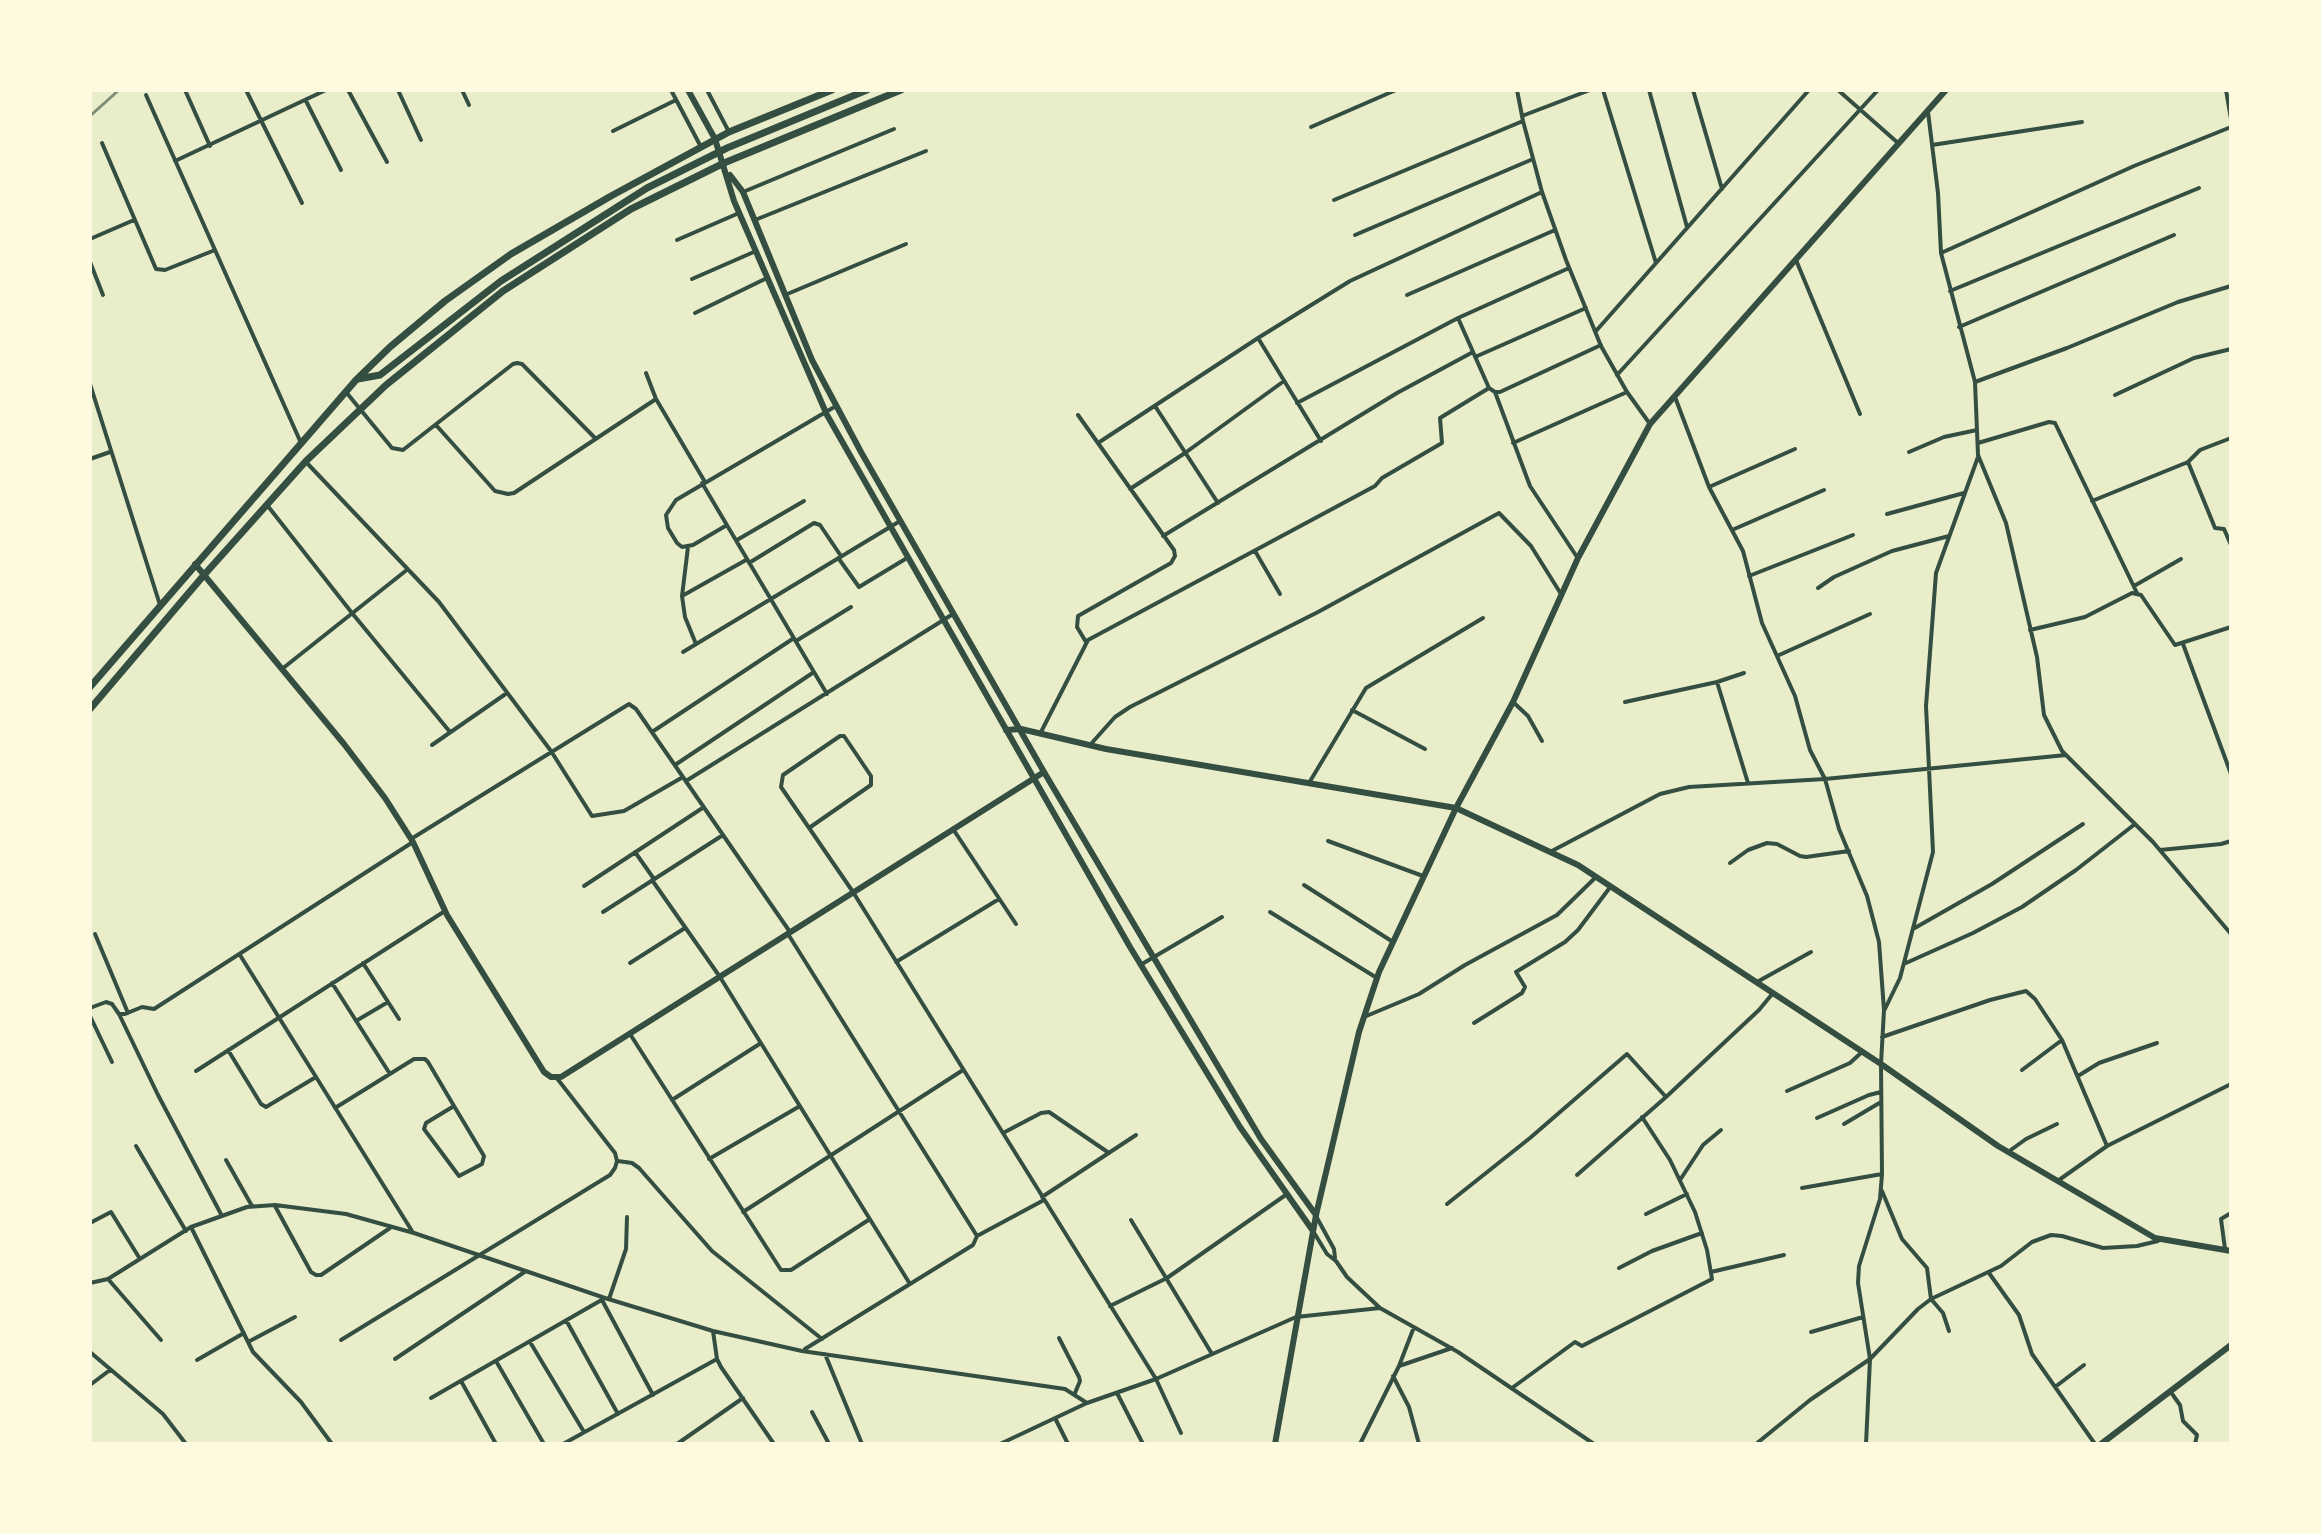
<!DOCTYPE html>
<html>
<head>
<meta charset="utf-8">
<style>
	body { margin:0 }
	#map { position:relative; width:2321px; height:1534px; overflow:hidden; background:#e9edc9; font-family:"Space Grotesk",sans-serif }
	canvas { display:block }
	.frame { position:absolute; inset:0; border:92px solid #fefae0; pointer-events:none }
</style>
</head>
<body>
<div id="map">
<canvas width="2321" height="1534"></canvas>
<div class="frame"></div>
</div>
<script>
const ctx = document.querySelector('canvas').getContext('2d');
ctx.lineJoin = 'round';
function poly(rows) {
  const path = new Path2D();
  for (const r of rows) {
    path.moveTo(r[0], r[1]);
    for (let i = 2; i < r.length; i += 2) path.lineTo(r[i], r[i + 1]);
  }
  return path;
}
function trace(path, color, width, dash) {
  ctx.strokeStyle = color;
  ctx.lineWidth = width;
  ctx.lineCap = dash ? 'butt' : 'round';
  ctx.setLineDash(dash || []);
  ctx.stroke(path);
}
trace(poly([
	[185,90,210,146],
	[246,90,302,203],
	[348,90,387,162],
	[398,90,421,140],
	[462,90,469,105],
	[671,90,701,147],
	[707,90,729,132],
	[1517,90,1523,121,1542,192,1566,260,1601,346,1627,392,1650,424],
	[1603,90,1656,263],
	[1649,90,1687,227],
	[1693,90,1722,189],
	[1838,90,1898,143],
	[2226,90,2231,119],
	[146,95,301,443],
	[306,101,341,170],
	[1928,112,1938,193,1941,253,1975,382,1978,455,2006,523,2037,657,2044,715,2062,751,2153,842,2231,934],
	[1522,116,1590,90],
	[1311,127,1396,90],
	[613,131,676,100],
	[102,143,156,269,165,270,215,250],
	[1932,145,2082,122],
	[175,161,326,90],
	[743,192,894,129],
	[1334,200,1523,121],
	[755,220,926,151],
	[1355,235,1533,159],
	[90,239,134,220],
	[677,240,739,213],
	[1941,253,2134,166,2231,127],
	[1796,260,1860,414],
	[90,262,103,295],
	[692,279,756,251],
	[1950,291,2199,188],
	[785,295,906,244],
	[1407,295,1555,230],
	[695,313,767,278],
	[1458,318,1489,388,1495,392,1500,392,1601,345],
	[1959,327,2174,235],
	[1596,331,1809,90],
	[1258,338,1321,441],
	[1475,357,1586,308],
	[646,373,656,399,705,482],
	[1617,375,1878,90],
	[1975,382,2067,348,2178,302,2231,286],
	[90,384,160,605],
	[346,392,392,448,403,450,513,364,517,363,522,364,595,438],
	[1495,392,1530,486,1577,557],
	[2115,395,2194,358,2231,349],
	[1675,397,1709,487,1743,551,1762,623,1795,696,1810,750,1825,779,1839,829,1867,896,1879,942,1884,1010,1881,1064,1882,1174,1880,1199,1859,1266,1858,1283,1870,1359,1866,1444],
	[1297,403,1458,318,1569,268],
	[1155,406,1218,503],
	[1078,415,1174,550,1175,556,1171,563,1078,616,1077,627,1086,642],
	[436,425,495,491,508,494,514,493,656,399],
	[1098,443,1258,338,1350,281,1542,192],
	[1513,443,1627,392],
	[1978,443,2049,422,2055,423,2137,593],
	[1909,452,1944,437,1977,430],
	[90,459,110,452],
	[306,462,439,602,551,751,592,816,624,811,683,777],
	[2188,462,2215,528,2224,529,2231,545],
	[702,483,827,694],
	[1709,487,1795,449],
	[1130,489,1185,453,1284,381],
	[2092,501,2188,462,2200,450,2231,438],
	[267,505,352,613,450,732],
	[1887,514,1964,493],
	[727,525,693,545,682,547,677,543,668,528,666,515,676,500,836,406],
	[1732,530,1824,490],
	[1163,536,1397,393,1473,352],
	[737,540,804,501],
	[688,547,682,596,685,617,696,644],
	[1255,551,1280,594],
	[839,559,859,587,907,558],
	[749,563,814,523,820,525,841,556],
	[1749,576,1853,535],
	[2134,586,2181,559],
	[1818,588,1834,577,1892,551,1949,536],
	[682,596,746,560],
	[2030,630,2085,617,2132,593,2141,595,2175,645,2231,627],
	[796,641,851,607],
	[2183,644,2231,774],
	[683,652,900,521],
	[1777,656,1870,614],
	[282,669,408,569],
	[1717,682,1748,783],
	[1513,702,1528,716,1542,741],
	[1625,702,1717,682,1744,673],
	[1352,710,1425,749],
	[652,732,794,638],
	[1041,732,1088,640,1375,486,1382,478,1442,443,1440,418,1489,388],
	[432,745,507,693],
	[1090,745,1115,717,1130,707,1318,612,1499,513,1531,546,1561,594],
	[675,765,814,672],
	[686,781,953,614],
	[1309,783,1366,688,1483,618],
	[809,828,871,785,871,776,844,736,840,736,783,775,781,787,853,892,1156,1379,1181,1433],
	[953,829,1016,924],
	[411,839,629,704,636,709,790,932],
	[1328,841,1423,876],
	[2160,850,2221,844,2231,841],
	[635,852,654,879],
	[1550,852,1660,794,1689,787,1825,779,2066,755],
	[1730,863,1748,850,1767,843,1777,844,1800,856,1806,857,1849,851],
	[652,880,720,977,910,1284],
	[1304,885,1393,942],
	[584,886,704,807],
	[603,912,723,835],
	[1270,912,1377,978],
	[1913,929,1992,884,2083,824],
	[95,934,128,1013],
	[788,934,977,1236,973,1245,805,1349],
	[240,955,412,1231],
	[896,962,999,899],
	[363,963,399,1019],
	[630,963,685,928],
	[1906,963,1973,933,2022,907,2076,870,2135,824],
	[1142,964,1222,917],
	[1757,982,1811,952],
	[332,983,390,1074],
	[90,1008,106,1002,112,1004,119,1014,125,1014,142,1007,154,1009,413,842],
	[1885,1009,1900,978,1933,852,1926,706,1936,573,1978,457],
	[119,1014,158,1095,222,1216],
	[90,1016,112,1062],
	[1364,1017,1419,994,1465,965,1557,915,1596,877],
	[356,1021,388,1002],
	[1474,1023,1522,993,1525,987,1516,972,1565,942,1578,930,1611,886],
	[630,1034,781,1270,791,1270,870,1219],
	[1882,1037,1990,1000,2026,991,2035,999,2062,1040,2107,1146],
	[228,1050,261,1104,266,1107,316,1077],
	[2022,1070,2062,1040],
	[196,1071,445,911],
	[2078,1076,2099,1063,2157,1043],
	[1787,1091,1850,1063,1862,1052],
	[672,1100,761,1043],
	[335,1108,414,1059,425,1059,428,1062,454,1106,484,1156,482,1164,459,1176,424,1129,426,1123,454,1106],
	[1817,1118,1869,1095,1881,1092],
	[1844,1124,1881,1102],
	[1003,1133,1041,1113,1049,1112,1109,1153],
	[136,1146,186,1231],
	[2008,1152,2026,1139,2057,1124],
	[709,1159,800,1106],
	[226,1160,252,1206],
	[618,1161,632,1163,639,1168,712,1251,822,1339],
	[1577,1175,1666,1097,1759,1010,1773,993],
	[1680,1180,1703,1145,1721,1130],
	[2059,1180,2107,1146,2231,1084],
	[1802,1188,1882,1174],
	[1882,1191,1902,1239,1927,1268,1931,1299,1943,1313,1949,1331],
	[1042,1197,1136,1135],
	[1447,1204,1530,1138,1627,1054,1666,1097],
	[275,1206,311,1272,316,1275,321,1275,390,1228],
	[743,1212,963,1070],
	[1646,1214,1687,1194],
	[1316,1216,1334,1249,1335,1258],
	[1131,1220,1212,1354],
	[90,1223,111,1212,140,1259],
	[191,1227,253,1352,301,1402,332,1444],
	[1313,1231,1327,1254,1336,1261,1347,1277,1380,1308,1458,1352,1594,1444],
	[977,1236,1044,1200],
	[2225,1249,2221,1219,2231,1213],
	[1619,1268,1652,1251,1702,1233],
	[1711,1272,1784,1255],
	[1989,1273,2019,1315,2032,1354,2095,1444],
	[108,1279,161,1340],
	[90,1283,108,1279,191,1227,247,1207,275,1205,346,1214,414,1233,605,1298,713,1331,802,1351,1065,1389,1087,1403],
	[609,1299,626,1249,627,1217],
	[602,1300,653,1395],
	[1110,1306,1167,1278,1287,1194],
	[566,1320,618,1414],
	[713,1331,717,1359,721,1367,774,1444],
	[1811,1332,1863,1317],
	[1059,1338,1079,1377,1080,1381,1075,1393],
	[341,1340,610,1175,615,1168,617,1161,615,1153,556,1077],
	[248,1342,295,1317],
	[530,1342,584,1432],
	[90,1352,163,1414,186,1444],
	[825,1354,862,1444],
	[395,1359,526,1271],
	[197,1360,244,1333],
	[496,1361,544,1444],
	[1399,1366,1452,1348],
	[1393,1376,1409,1407,1419,1444],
	[461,1381,496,1444],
	[90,1385,110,1370],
	[2055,1387,2084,1365],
	[1512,1388,1575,1342,1582,1346,1712,1279,1707,1250,1695,1212,1670,1160,1642,1117],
	[2170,1391,2180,1405,2183,1421,2197,1435,2195,1444],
	[1117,1393,1143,1444],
	[431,1398,605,1298],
	[812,1412,829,1444],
	[1055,1418,1068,1444],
	[563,1444,717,1359],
	[677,1444,743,1398],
	[1000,1444,1087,1403,1156,1379,1296,1317,1380,1308],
	[1360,1444,1399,1366,1414,1327],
	[1756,1444,1810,1400,1870,1359,1918,1309,1931,1299,2001,1266,2032,1242,2051,1235,2062,1236,2103,1248,2137,1246,2158,1241]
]), '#344e41', 4);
trace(poly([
	[195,564,344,744,385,798,413,842,447,915,544,1072,551,1077,561,1077,1044,772],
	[1006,730,1021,729,1106,749,1456,808,1578,865,1881,1064,1998,1146,2155,1238,2231,1251],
	[2101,1444,2231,1345]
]), '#344e41', 6);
trace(poly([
	[688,90,715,139,734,201,827,415,1130,947,1240,1127,1313,1231],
	[730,175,743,192,812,360,861,452,1044,772,1261,1139,1316,1215],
	[1275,1444,1316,1215,1359,1032,1379,972,1456,808,1513,702,1578,558,1650,424,1946,90]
]), '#344e41', 6);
trace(poly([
	[358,379,380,375,501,281,647,188,727,148,867,90],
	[90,687,356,380,390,347,445,301,511,254,611,196,729,132,832,90],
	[90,709,204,575,306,461,386,385,503,291,631,209,724,163,901,90]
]), '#344e41', 7);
trace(poly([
	[90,116,119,90]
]), '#7c8e77', 3);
</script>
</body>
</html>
